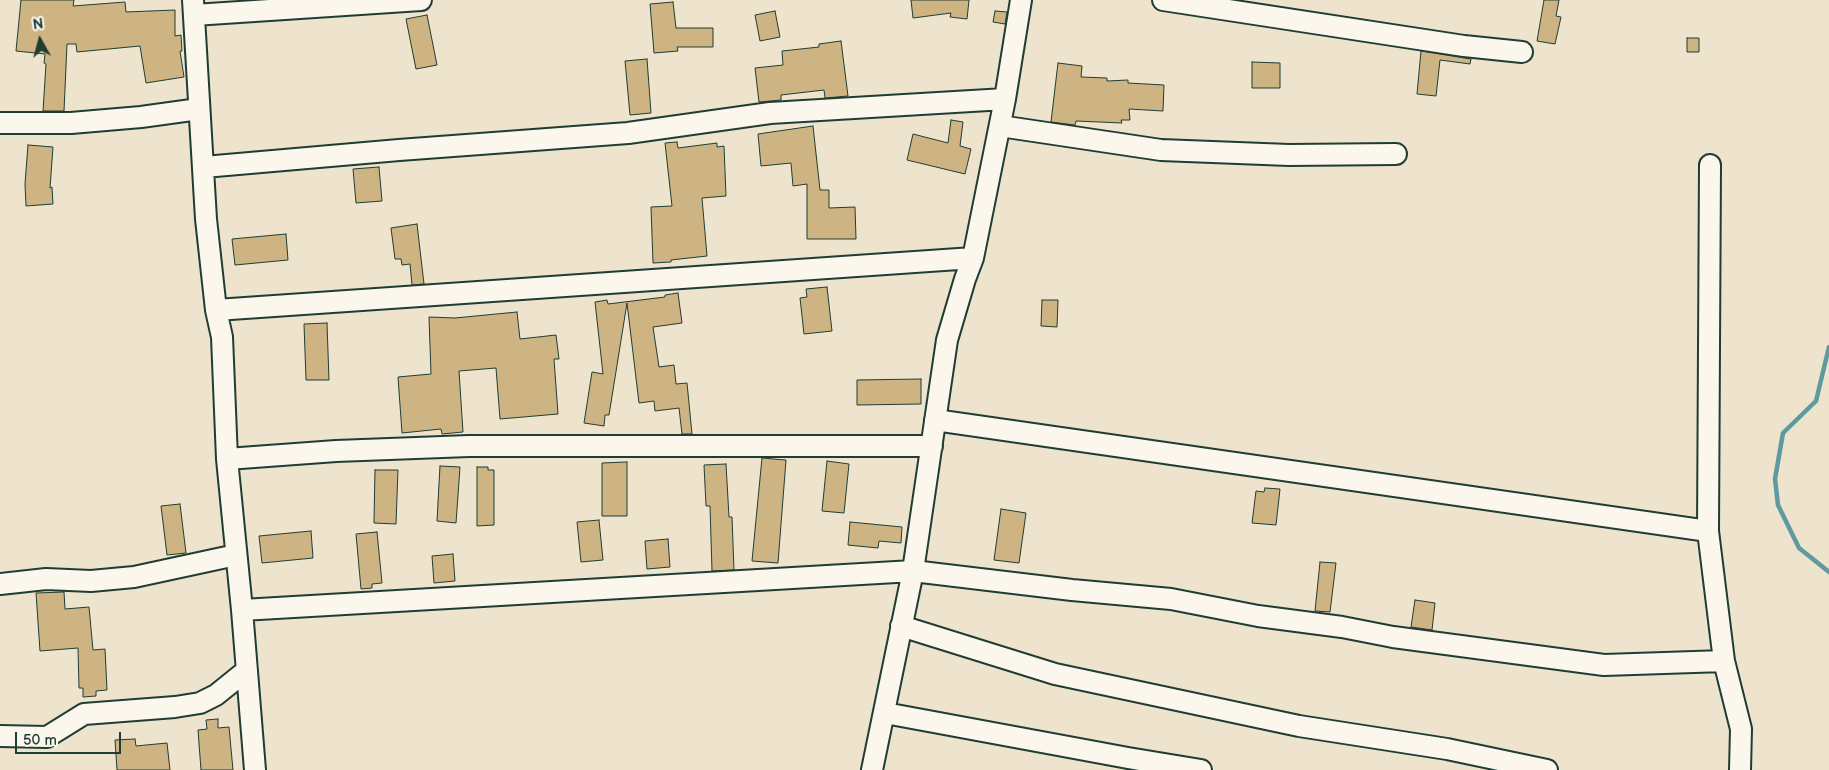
<!DOCTYPE html>
<html>
<head>
<meta charset="utf-8">
<style>
	body { margin:0 }
	#map { position:relative; width:1829px; height:770px; overflow:hidden; background:#eee3cc; font-family:"Balsamiq Sans",sans-serif }
	canvas { display:block }
	.north { position:absolute; left:15px; top:15px; width:50px; height:50px; -webkit-text-stroke:4px #fbf7ec; paint-order:stroke; rotate:353deg; font-size:14px; font-weight:700; line-height:20px; text-align:center; color:#1f3d34 }
	.north::after { content:''; display:block; margin:auto; width:18px; height:22px; background:#1f3d34; clip-path:polygon(50% 0,100% 100%,50% 72%,0 100%) }
	.scale { position:absolute; left:15px; top:732px; width:106px; height:22px; box-sizing:border-box; border:2px solid #1f3d34; border-top:0; padding-left:6px; font-size:15px; line-height:18px; white-space:nowrap; color:#1f3d34; -webkit-text-stroke:4px #fbf7ec; paint-order:stroke }
</style>
</head>
<body>
<div id="map">
<canvas width="1829" height="770"></canvas>
<div class="north">N</div>
<div class="scale">50 m</div>
</div>
<script>
const ctx = document.querySelector('canvas').getContext('2d');
ctx.lineJoin = 'round';
function poly(rows) {
  const path = new Path2D();
  for (const r of rows) {
    path.moveTo(r[0], r[1]);
    for (let i = 2; i < r.length; i += 2) path.lineTo(r[i], r[i + 1]);
  }
  return path;
}
function trace(path, color, width, dash) {
  ctx.strokeStyle = color;
  ctx.lineWidth = width;
  ctx.lineCap = dash ? 'butt' : 'round';
  ctx.setLineDash(dash || []);
  ctx.stroke(path);
}
function paint(path, color) {
  ctx.fillStyle = color;
  ctx.fill(path, 'evenodd');
}
trace(poly([
	[1829,347,1816,401,1783,433,1775,479,1778,505,1799,548,1829,572]
]), '#5f9aa0', 4.5);
const building = poly([
	[21,0,74,0,73,6,125,2,126,12,175,10,175,36,181,35,182,51,180,51,184,77,146,83,140,46,77,52,76,44,67,44,64,111,43,111,46,64,44,63,45,54,16,51,21,0],
	[911,0,969,0,967,19,950,17,951,13,913,18,911,0],
	[1544,0,1559,0,1556,16,1561,17,1555,44,1537,41,1544,0],
	[673,2,676,28,713,28,713,47,677,47,678,51,654,53,650,4,673,2],
	[775,11,780,37,760,41,755,15,775,11],
	[995,11,1007,12,1005,24,993,22,995,11],
	[427,15,437,65,416,69,406,19,427,15],
	[1687,38,1699,38,1699,52,1687,52,1687,38],
	[841,41,848,96,825,98,824,90,781,95,781,100,759,102,755,68,783,65,782,51,819,47,819,44,841,41],
	[1421,51,1471,59,1470,64,1440,60,1436,96,1417,94,1421,51],
	[647,59,651,113,630,115,625,61,647,59],
	[1252,62,1280,63,1280,88,1252,88,1252,62],
	[1058,63,1082,66,1081,77,1107,78,1107,81,1128,80,1128,83,1164,85,1163,111,1129,109,1130,120,1121,120,1122,123,1076,121,1075,125,1051,122,1058,63],
	[951,120,963,122,960,146,971,149,965,174,907,160,913,134,948,143,951,120],
	[813,126,820,190,829,190,829,208,855,207,856,239,807,239,807,184,793,186,791,163,761,166,758,134,813,126],
	[677,142,678,148,717,143,717,147,724,146,726,196,702,198,707,256,671,260,671,262,653,263,651,207,672,206,665,143,677,142],
	[28,145,53,147,50,188,52,187,53,204,26,206,25,184,28,145],
	[379,167,382,201,356,203,353,169,379,167],
	[417,224,424,284,412,285,410,264,402,265,401,259,395,259,391,228,417,224],
	[286,234,288,260,235,265,232,239,286,234],
	[827,287,832,331,804,334,800,298,807,297,806,289,827,287],
	[678,293,682,323,653,327,659,367,674,365,676,384,687,383,692,434,682,434,679,408,655,411,654,401,639,403,627,303,609,415,605,415,604,426,584,423,592,372,603,374,595,302,607,300,608,304,665,297,665,295,678,293],
	[1042,300,1058,300,1057,327,1041,326,1042,300],
	[517,312,520,339,556,335,559,359,554,359,558,414,500,419,496,368,459,371,463,432,442,434,441,429,402,433,398,377,431,374,429,317,455,318,517,312],
	[327,323,329,380,306,380,304,324,327,323],
	[921,379,921,404,857,405,857,380,921,379],
	[762,458,786,460,778,563,752,561,762,458],
	[827,461,849,464,844,513,822,511,827,461],
	[627,462,627,516,602,516,602,463,627,462],
	[726,464,729,517,732,517,734,570,712,571,710,506,706,506,704,465,726,464],
	[440,466,460,467,456,523,437,521,440,466],
	[477,467,488,467,488,470,494,470,494,525,477,526,477,467],
	[375,470,398,470,396,524,374,523,375,470],
	[1265,488,1280,489,1276,525,1252,523,1256,491,1264,492,1265,488],
	[180,504,186,553,167,555,161,506,180,504],
	[1001,509,1026,513,1019,563,994,560,1001,509],
	[599,520,603,560,581,562,577,522,599,520],
	[850,522,902,527,901,543,879,541,878,548,848,545,850,522],
	[311,531,313,558,262,563,259,536,311,531],
	[377,532,382,583,372,584,372,588,361,589,356,534,377,532],
	[668,539,670,567,647,569,645,541,668,539],
	[453,554,455,581,434,583,432,556,453,554],
	[1320,562,1336,563,1330,612,1315,611,1320,562],
	[64,592,65,609,89,607,93,650,105,649,107,690,96,691,96,696,83,697,83,688,79,688,78,648,40,651,36,593,64,592],
	[1415,600,1435,603,1432,630,1411,627,1415,600],
	[218,719,218,728,229,727,233,770,201,770,198,730,207,729,206,720,218,719],
	[135,739,136,746,167,743,170,770,117,770,115,740,135,739]
]);
paint(building, '#ceb383');
trace(building, '#1f3d34', 1);
const minor = poly([
	[193,0,206,219,216,310,222,337,227,459,242,610,255,770],
	[1163,0,1464,46,1522,52],
	[194,15,421,0],
	[0,123,71,123,141,117,199,109],
	[1000,126,1161,150,1289,155,1396,154],
	[1710,165,1708,531,1724,661,1741,729,1740,770],
	[204,167,399,150,628,133,770,113,1005,99],
	[216,310,973,258],
	[935,420,1708,531],
	[227,459,336,451,469,446,932,446],
	[0,584,46,579,91,581,134,577,236,555],
	[242,610,913,571,1072,590,1171,599,1258,616,1342,627,1393,637,1604,665,1724,661],
	[901,626,1055,674,1299,726,1447,749,1547,770],
	[885,713,1128,758,1201,770],
	[0,736,47,737,84,714,175,707,200,703,216,695,247,670],
	[872,770,913,571,947,340,965,279,973,258,1005,99,1021,0]
]);
trace(minor, '#1f3d34', 24);
trace(minor, '#fbf7ec', 20);
</script>
</body>
</html>
